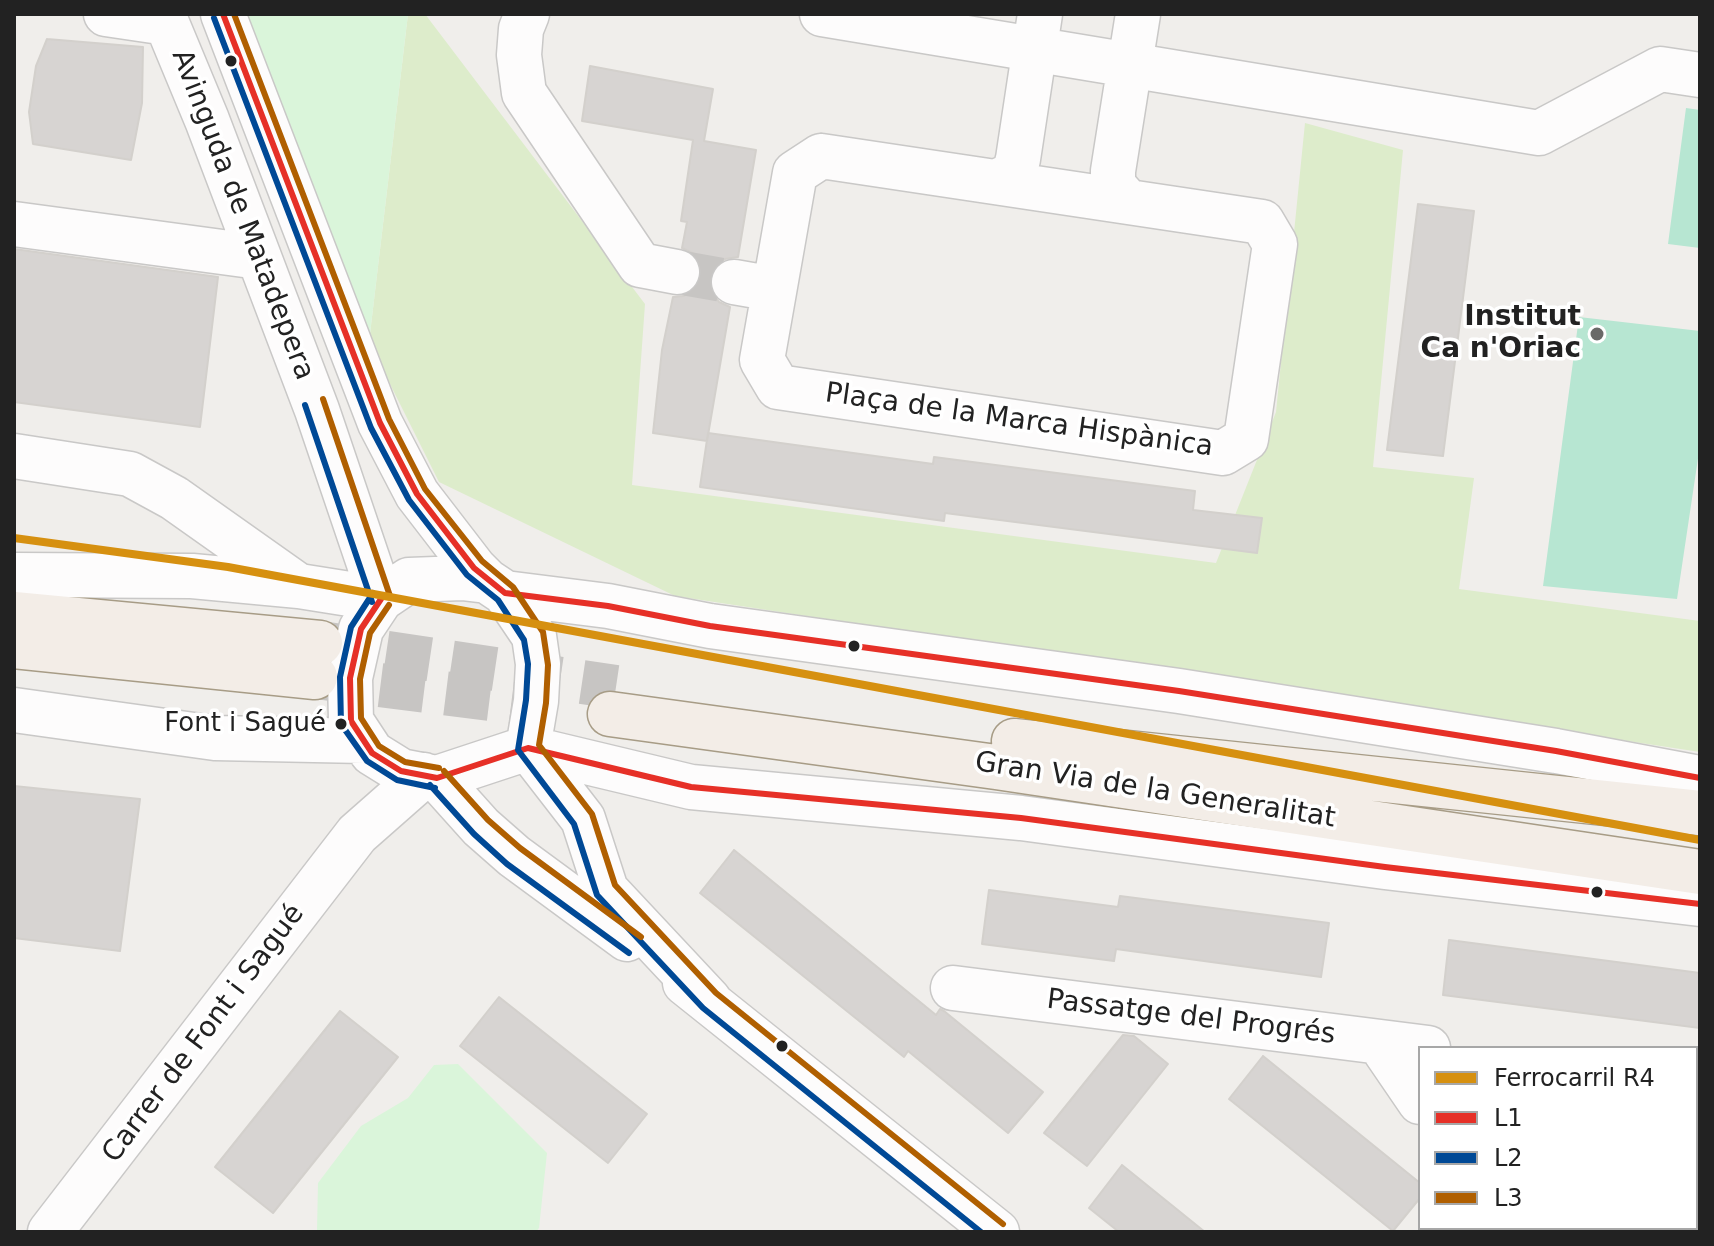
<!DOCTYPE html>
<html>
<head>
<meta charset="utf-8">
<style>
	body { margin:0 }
	#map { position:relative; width:1714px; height:1246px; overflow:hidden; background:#f0eeeb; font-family:"DejaVu Sans",sans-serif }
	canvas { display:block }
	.frame { position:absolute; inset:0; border:16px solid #222; pointer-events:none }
	.legend { position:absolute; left:1418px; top:1046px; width:280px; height:184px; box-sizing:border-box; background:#fff; border:2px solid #a7a7a7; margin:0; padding:10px 14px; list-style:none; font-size:24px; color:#222 }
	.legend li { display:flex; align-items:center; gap:16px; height:40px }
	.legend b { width:40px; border:2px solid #a7a7a7 }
</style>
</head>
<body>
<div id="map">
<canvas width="1714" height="1246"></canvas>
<div class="frame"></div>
<ul class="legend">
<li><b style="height:10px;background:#d69010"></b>Ferrocarril R4</li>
<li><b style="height:10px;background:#e63027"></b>L1</li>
<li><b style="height:10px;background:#004996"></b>L2</li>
<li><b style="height:10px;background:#b05f00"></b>L3</li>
</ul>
</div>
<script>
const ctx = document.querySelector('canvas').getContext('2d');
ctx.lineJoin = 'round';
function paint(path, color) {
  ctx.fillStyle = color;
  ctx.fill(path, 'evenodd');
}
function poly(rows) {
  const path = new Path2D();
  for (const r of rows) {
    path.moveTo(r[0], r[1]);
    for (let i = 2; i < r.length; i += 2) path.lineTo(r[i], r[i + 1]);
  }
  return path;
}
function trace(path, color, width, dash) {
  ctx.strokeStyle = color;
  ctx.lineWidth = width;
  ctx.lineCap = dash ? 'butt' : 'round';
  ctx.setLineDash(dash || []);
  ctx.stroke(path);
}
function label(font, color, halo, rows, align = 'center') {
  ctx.font = font + ' "DejaVu Sans",sans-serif';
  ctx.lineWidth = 7;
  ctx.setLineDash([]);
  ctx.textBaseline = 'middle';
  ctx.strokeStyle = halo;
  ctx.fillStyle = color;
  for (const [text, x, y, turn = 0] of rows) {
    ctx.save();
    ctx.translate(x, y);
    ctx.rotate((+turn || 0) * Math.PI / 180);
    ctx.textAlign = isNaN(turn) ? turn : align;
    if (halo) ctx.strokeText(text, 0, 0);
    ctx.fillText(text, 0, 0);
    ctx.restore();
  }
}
paint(poly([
	[408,14,425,14,645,304,632,485,1216,563,1276,412,1305,123,1403,150,1373,467,1474,478,1459,589,1700,621,1700,752,675,596,439,482,369,342]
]), '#ddeccb');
paint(poly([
	[236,14,408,14,369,342],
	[458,1064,547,1153,539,1228,536,1232,320,1232,317,1230,318,1183,361,1126,408,1098,434,1065]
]), '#daf5da');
paint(poly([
	[1686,108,1700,110,1700,248,1668,244],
	[1579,317,1700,331,1700,445,1677,599,1543,586]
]), '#b7e6d2');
const building = poly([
	[47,39,143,47,142,103,131,160,33,144,29,112,36,66,47,39],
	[590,66,713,89,704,141,756,150,738,257,725,259,715,265,710,277,711,291,719,302,730,307,707,441,653,433,662,350,673,297,684,296,695,289,702,276,701,264,694,254,682,248,687,222,681,221,693,140,582,121,590,66],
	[1418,204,1474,211,1443,456,1387,450,1418,204],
	[14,249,218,277,200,427,14,402,14,249],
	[708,433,933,464,934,457,1195,491,1193,510,1262,518,1257,553,945,513,944,521,700,487,708,433],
	[14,786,140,799,120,951,14,938,14,786],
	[734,850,936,1015,940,1009,944,1011,1043,1092,1008,1133,908,1051,904,1057,700,893,734,850],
	[989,890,1118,907,1120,896,1329,923,1321,977,1116,949,1114,961,982,944,989,890],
	[1449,940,1700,973,1700,1028,1443,995,1449,940],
	[499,997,647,1114,608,1163,460,1046,499,997],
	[340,1011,398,1057,273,1213,215,1167,340,1011],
	[1123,1035,1134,1036,1168,1064,1087,1166,1044,1133,1123,1035],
	[1263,1056,1420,1183,1420,1198,1393,1231,1229,1099,1263,1056],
	[1122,1165,1205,1232,1119,1232,1089,1208,1122,1165]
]);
paint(building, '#d7d4d2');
trace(building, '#d3d0cc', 2);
trace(poly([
	[677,272,734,282]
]), '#c7c5c3', 44, [44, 22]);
trace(poly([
	[321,643,616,687],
	[315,677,555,707]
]), '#c7c5c3', 44, [44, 22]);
const minor = poly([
	[106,14,167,23],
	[163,14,207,120,317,410,381,599],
	[223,14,380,423,417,494,474,568,487,581,505,593,534,636,538,664,536,701,528,748,583,819,606,890,709,1000],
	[527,14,521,29,519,55,524,93,640,265,677,272],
	[822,14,1539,133,1660,69,1700,75],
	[821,156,1262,222,1275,244,1246,439,1223,453,778,387,762,360,795,173,821,156],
	[998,181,1014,174,1018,159,1040,14],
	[1127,201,1113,185,1113,171,1138,14],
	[14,224,259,257],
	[734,282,774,289],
	[14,456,130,474,174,498,297,585],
	[14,575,192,576,299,586,381,599],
	[487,581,462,578,409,580,381,599,361,629,350,678,351,721,372,753,401,771,437,778,528,748,691,787,1021,818,1385,867,1700,904],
	[505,593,608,606,710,626,1179,691,1556,751,1700,778],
	[14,710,215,738,364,741],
	[437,778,481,827,514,856,627,939],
	[685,983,997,1232],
	[953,988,1428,1048],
	[1379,1042,1420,1102],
	[1696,1084,1700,1084],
	[1696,1221,1700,1221],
	[50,1232,357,834,424,775],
	[1465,1232,1468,1228]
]);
const major = poly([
	[14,614,320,643],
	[14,646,315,677],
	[610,714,996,767,1700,872],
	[1014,741,1700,813]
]);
trace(minor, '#c9c8c7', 47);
trace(major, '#a79c86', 47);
trace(minor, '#fdfcfc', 44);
trace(major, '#f3ede7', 44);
trace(poly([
	[223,14,380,423,417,494,474,568,505,593,608,606,710,626,1179,691,1556,751,1700,778],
	[381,599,361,629,350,678,351,721,372,753,401,771,437,778,528,748,691,787,1021,818,1385,867,1700,904]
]), '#e63027', 6);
trace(poly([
	[214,18,371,428,409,500,467,575,498,600,524,640,528,664,526,700,518,750,574,824,597,895,703,1008,981,1232],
	[305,405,372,602],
	[373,593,351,627,340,677,341,724,367,761,397,780,435,788],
	[430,785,474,834,507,864,629,953]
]), '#004996', 6);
trace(poly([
	[234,14,389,419,425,489,482,561,513,587,543,632,548,665,546,703,539,745,592,814,615,885,716,993,1003,1224],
	[323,399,390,596],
	[389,605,370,633,360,679,361,718,379,746,405,762,439,768],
	[444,771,488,820,520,848,641,937]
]), '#b05f00', 6);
trace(poly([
	[14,538,228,567,1700,840]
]), '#d69010', 8);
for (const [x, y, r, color] of [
	[231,61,7,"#222"],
	[1597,334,8,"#6a6968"],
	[854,646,7,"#222"],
	[341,724,7,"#222"],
	[1597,892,7,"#222"],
	[782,1046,7,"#222"]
]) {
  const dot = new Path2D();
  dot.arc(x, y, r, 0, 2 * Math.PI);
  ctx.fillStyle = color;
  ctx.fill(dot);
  trace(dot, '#fff', 3);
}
label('26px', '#222', '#fff', [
	["Font i Sagué",326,724]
], 'right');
label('28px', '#222', '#fff', [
	["Avinguda de Matadepera",242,215,69],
	["Plaça de la Marca Hispànica",1019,421,8],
	["Gran Via de la Generalitat",1155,791,9],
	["Passatge del Progrés",1191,1018,7],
	["Carrer de Font i Sagué",204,1034,-53]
]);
label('bold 28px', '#222', '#fff', [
	["Institut",1581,318],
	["Ca n'Oriac",1581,350]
], 'right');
</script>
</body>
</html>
